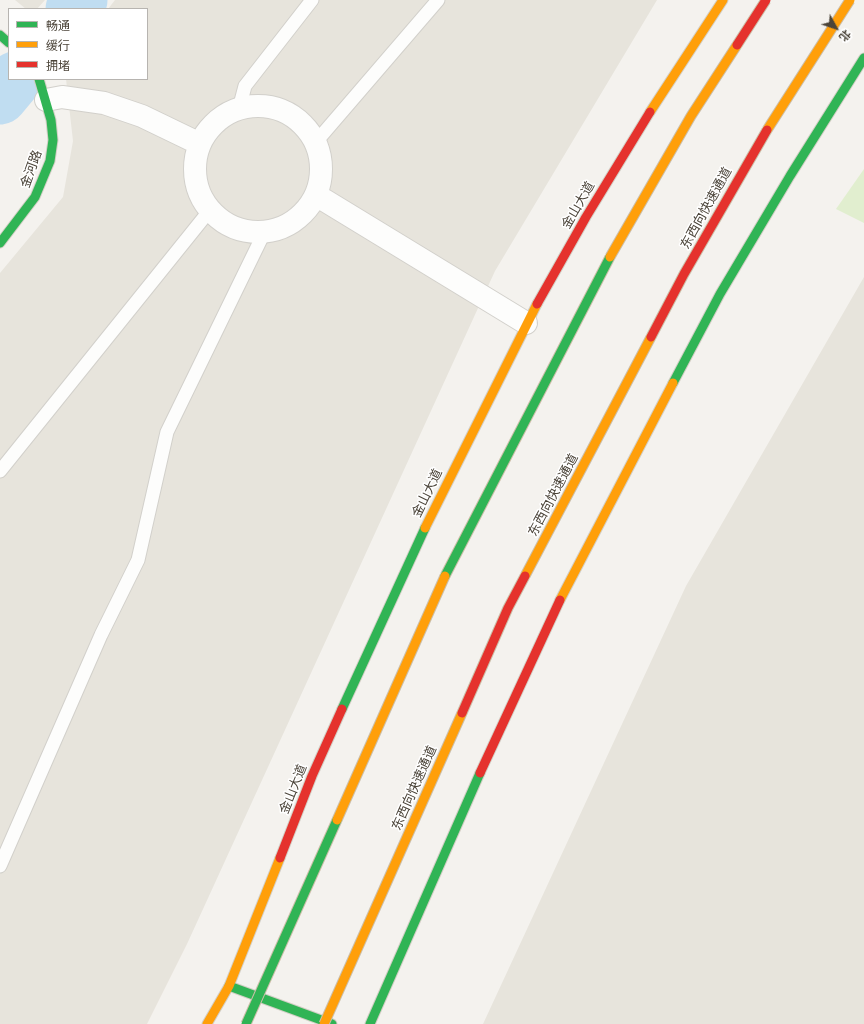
<!DOCTYPE html>
<html>
<head>
<meta charset="utf-8">
<style>
	body { margin:0 }
	#map { position:relative; width:864px; height:1024px; overflow:hidden; background:#f4f2ee; font-family:Ubuntu,"Noto Sans SC",sans-serif }
	canvas { display:block }
	.legend { position:absolute; left:8px; top:8px; width:140px; height:72px; box-sizing:border-box; background:#fff; border:1px solid #b7b4b0; margin:0; padding:5px 7px; list-style:none; font-size:12px; color:#4b4439 }
	.legend li { display:flex; align-items:center; gap:8px; height:20px }
	.legend b { width:20px; border:1px solid #b7b4b0 }
	.north { position:absolute; left:816px; top:8px; width:40px; height:40px; -webkit-text-stroke:3px #fff; paint-order:stroke; rotate:130deg; font-size:11px; font-weight:700; line-height:16px; text-align:center; color:#4b4439 }
	.north::after { content:''; display:block; margin:auto; width:14px; height:18px; background:#4b4439; clip-path:polygon(50% 0,100% 100%,50% 72%,0 100%) }
</style>
</head>
<body>
<div id="map">
<canvas width="864" height="1024"></canvas>
<ul class="legend">
<li><b style="height:5px;background:#30b455"></b>畅通</li>
<li><b style="height:5px;background:#ff9f0a"></b>缓行</li>
<li><b style="height:5px;background:#e5322d"></b>拥堵</li>
</ul>
<div class="north">北</div>
</div>
<script>
const ctx = document.querySelector('canvas').getContext('2d');
ctx.lineJoin = 'round';
function paint(path, color) {
  ctx.fillStyle = color;
  ctx.fill(path, 'evenodd');
}
function poly(rows) {
  const path = new Path2D();
  for (const r of rows) {
    if (r.length === 3) {
      path.moveTo(r[0] + r[2], r[1]);
      path.arc(r[0], r[1], r[2], 0, 2 * Math.PI);
      continue;
    }
    path.moveTo(r[0], r[1]);
    for (let i = 2; i < r.length; i += 2) path.lineTo(r[i], r[i + 1]);
  }
  return path;
}
function trace(path, color, width, dash) {
  ctx.strokeStyle = color;
  ctx.lineWidth = width;
  ctx.lineCap = dash ? 'butt' : 'round';
  ctx.setLineDash(dash || []);
  ctx.stroke(path);
}
function label(font, color, halo, rows, align = 'center') {
  ctx.font = font + ' Ubuntu,"Noto Sans SC",sans-serif';
  ctx.lineWidth = 3;
  ctx.setLineDash([]);
  ctx.textBaseline = 'middle';
  ctx.strokeStyle = halo;
  ctx.fillStyle = color;
  for (const [text, x, y, turn = 0] of rows) {
    ctx.save();
    ctx.translate(x, y);
    ctx.rotate((+turn || 0) * Math.PI / 180);
    ctx.textAlign = isNaN(turn) ? turn : align;
    if (halo) ctx.strokeText(text, 0, 0);
    ctx.fillText(text, 0, 0);
    ctx.restore();
  }
}
paint(poly([
	[15,0,45,0,37,9,26,9],
	[115,0,657,0,495,271,187,944,147,1024,0,1024,0,273,63,197,73,141,66,79,147,79,147,9,108,9],
	[864,277,864,1024,483,1024,686,586]
]), '#e7e4dc');
paint(poly([
	[864,169,864,223,836,209]
]), '#e1eecf');
trace(poly([
	[73,9,80,0],
	[0,97,15,79]
]), '#c0ddf1', 55);
const lane = poly([
	[239,109,245,86,312,0],
	[315,143,438,0],
	[0,471,210,210],
	[0,866,101,635,138,560,167,432,264,233]
]);
const street = poly([
	[46,100,62,97,104,103,142,116,200,144],
	[258,169,63],
	[316,195,526,323]
]);
const fast = poly([
	[0,35,9,43],
	[0,243,35,197,50,161,53,140,51,120,39,79],
	[673,383,720,294,790,176,864,58],
	[342,709,425,528],
	[229,986,332,1024],
	[370,1024,480,773]
]);
const slow = poly([
	[650,112,723,0],
	[425,528,537,304],
	[560,600,673,383],
	[207,1024,229,986,280,858]
]);
const jam = poly([
	[537,304,586,217,650,112],
	[480,773,560,600],
	[280,858,312,776,342,709]
]);
trace(lane, '#d2d0cb', 15);
trace(street, '#d2d0cb', 24);
trace(fast, '#d3cfc5', 11);
trace(slow, '#d3cfc5', 11);
trace(jam, '#d3cfc5', 11);
trace(lane, '#fdfdfc', 13);
trace(street, '#fdfdfc', 22);
trace(fast, '#30b455', 9);
trace(slow, '#ff9f0a', 9);
trace(jam, '#e5322d', 9);
const fastBridge = poly([
	[445,576,610,257],
	[246,1024,337,820]
]);
const slowBridge = poly([
	[767,130,850,0],
	[610,257,691,116,737,45],
	[525,576,651,337],
	[337,820,445,576],
	[324,1024,462,713]
]);
const jamBridge = poly([
	[737,45,766,0],
	[651,337,684,274,767,130],
	[462,713,508,608,525,576]
]);
trace(fastBridge, '#ccbfa9', 11, []);
trace(slowBridge, '#ccbfa9', 11, []);
trace(jamBridge, '#ccbfa9', 11, []);
trace(fastBridge, '#30b455', 9);
trace(slowBridge, '#ff9f0a', 9);
trace(jamBridge, '#e5322d', 9);
label('13px', '#4b4439', '#fff', [
	["金河路",31,169,-70],
	["金山大道",578,205,-60],
	["东西向快速通道",706,208,-61],
	["金山大道",427,493,-64],
	["东西向快速通道",553,495,-62],
	["东西向快速通道",414,788,-66],
	["金山大道",293,789,-68]
]);
</script>
</body>
</html>
